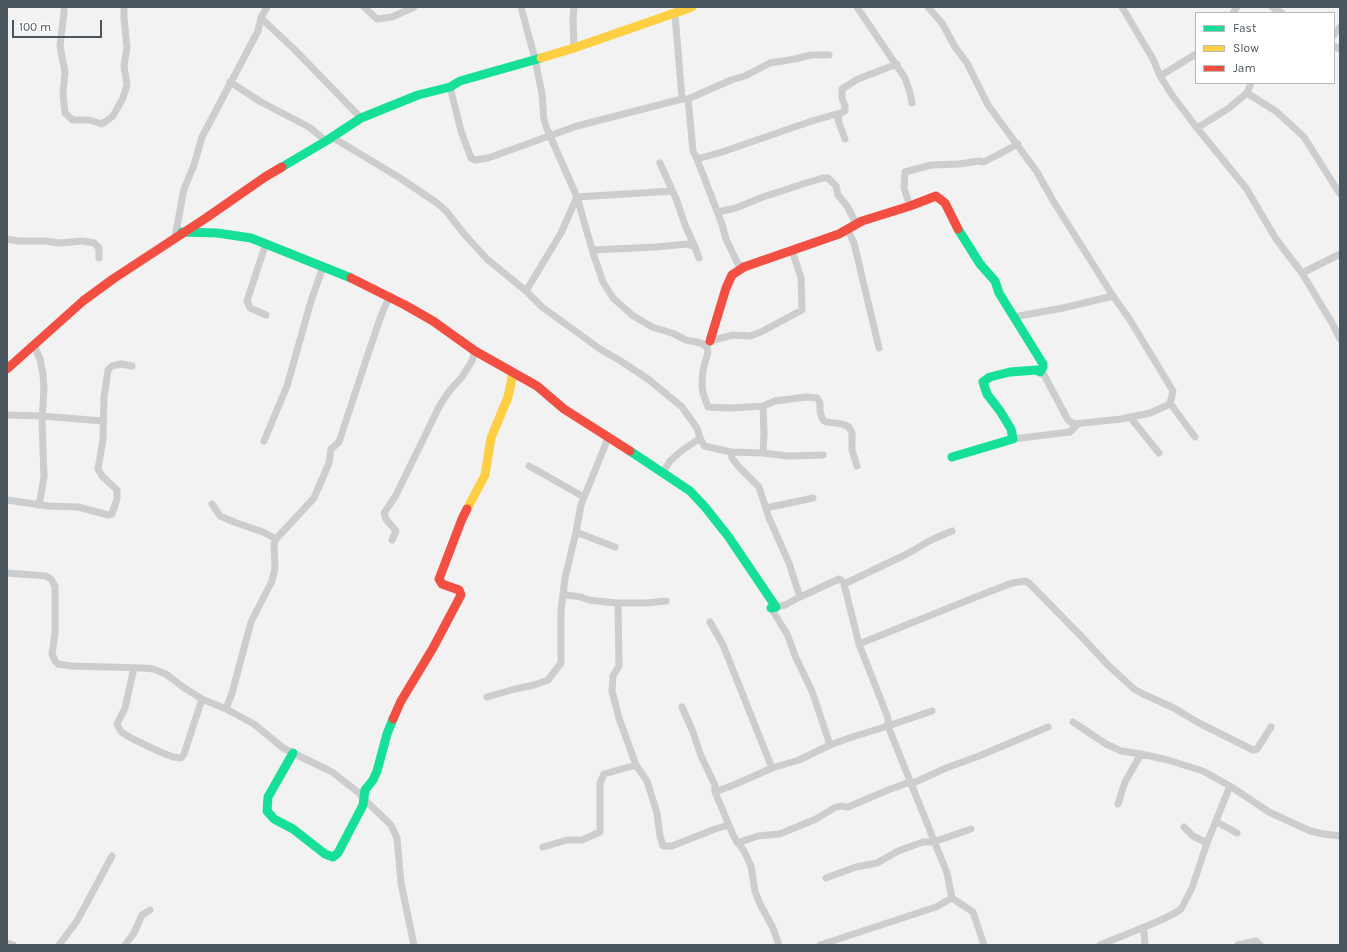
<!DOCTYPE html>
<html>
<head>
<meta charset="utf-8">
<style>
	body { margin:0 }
	#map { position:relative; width:1347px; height:952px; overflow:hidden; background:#f2f2f2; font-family:Karla,sans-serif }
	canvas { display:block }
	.frame { position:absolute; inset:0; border:8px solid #4a555d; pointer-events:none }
	.legend { position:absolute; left:1195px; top:12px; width:140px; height:72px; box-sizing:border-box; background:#fff; border:1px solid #b7bbbe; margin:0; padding:5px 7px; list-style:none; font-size:12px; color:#4a555d }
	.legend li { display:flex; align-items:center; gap:8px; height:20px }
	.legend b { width:20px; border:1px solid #b7bbbe }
	.scale { position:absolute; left:12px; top:20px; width:90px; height:18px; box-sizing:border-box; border:2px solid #4a555d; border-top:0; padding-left:5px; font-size:12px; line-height:14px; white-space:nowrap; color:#4a555d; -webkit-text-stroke:3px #fff; paint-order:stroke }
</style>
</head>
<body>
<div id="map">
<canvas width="1347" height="952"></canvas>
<div class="frame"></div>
<ul class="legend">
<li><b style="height:5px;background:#16e098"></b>Fast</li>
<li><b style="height:5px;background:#ffcf43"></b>Slow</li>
<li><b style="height:5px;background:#f24e42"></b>Jam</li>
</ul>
<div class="scale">100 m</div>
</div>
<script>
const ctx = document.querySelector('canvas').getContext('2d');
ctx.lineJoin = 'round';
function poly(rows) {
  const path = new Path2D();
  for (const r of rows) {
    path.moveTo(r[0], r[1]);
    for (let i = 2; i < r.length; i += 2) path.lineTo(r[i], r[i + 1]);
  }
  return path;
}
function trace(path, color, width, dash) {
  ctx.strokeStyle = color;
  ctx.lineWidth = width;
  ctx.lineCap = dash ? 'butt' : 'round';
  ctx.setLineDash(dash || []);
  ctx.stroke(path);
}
trace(poly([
	[64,7,64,12,60,46,65,72,63,93,65,113,73,120,89,120,102,124,113,116,123,98,127,85,124,66,127,48,124,17,124,7],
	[364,7,377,19,392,17,414,7],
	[521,7,535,59,542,94,544,120,547,129,577,197,594,256,603,282,613,298,632,315,652,327,672,333,686,340,701,343,707,347,708,352,703,370,702,385,703,393,708,407,730,408,763,406,775,401,806,397,817,398,820,403,820,411,822,418,824,421,827,422,842,424,849,427,852,433,852,450,857,466],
	[574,7,573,19,574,48],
	[857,7,905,78,910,93,912,103],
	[928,7,942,23,955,47,967,63,988,105,1037,172,1052,199,1113,296,1130,320,1173,391,1170,403,1166,406,1150,413,1121,419,1074,424,1068,420,1043,373,1040,372],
	[1122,7,1153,59,1160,76,1172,95,1197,128,1246,188,1276,239,1302,273,1332,323,1340,339],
	[1272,7,1282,13],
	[1233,13,1237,7],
	[675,14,682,99],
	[261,18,295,50,361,118],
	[1334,35,1340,27],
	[1334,46,1340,49],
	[1160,76,1196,54],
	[230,82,261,102,309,127,326,141],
	[450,87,461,131,471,158,475,160,488,158,577,126,682,99,688,99,731,80,745,76,770,63,795,59,811,55,829,55],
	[1247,93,1277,112,1304,137,1340,194],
	[688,99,693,151,697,159,722,152,812,121,840,113,845,111,845,106,842,98,842,89,858,79,897,64],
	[840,113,838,120,845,139],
	[1197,128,1229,108,1247,93,1251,83],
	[332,137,400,178,437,203,446,211,465,235,487,259,526,291,542,307,600,349,619,360,648,379,682,407,697,428,700,438,704,446,731,452,732,458,738,466,759,487,769,518,789,563,800,597],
	[697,159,722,224,726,239,738,264,744,267],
	[660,163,677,201,685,225,695,247],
	[910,206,904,188,905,172,931,165,959,164,979,161,984,162,1018,144],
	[718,212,736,208,763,197,806,183,823,178,828,178,836,186,838,195,847,206,856,223],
	[848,230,854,243,879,348],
	[175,237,184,189,194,165,202,137,258,31,261,18,267,7],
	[7,239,18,241,45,241,60,243,83,241,94,243,99,248,99,258],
	[593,250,656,247,687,244,695,247,699,258],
	[1302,273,1340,254],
	[526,291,561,233,577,197,672,191],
	[266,315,250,308,247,301,266,243],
	[1013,317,1063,308,1113,296],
	[708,343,710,341,733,335,750,336,761,332,802,310,801,278,792,250],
	[34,345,40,359,43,374,44,389,42,419,44,477,40,500,37,505],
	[1170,403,1195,437],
	[7,415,42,416,103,421],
	[1130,417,1159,453],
	[1013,439,1070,432,1078,424],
	[264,441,287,386,311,301,323,267],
	[731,452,763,453,764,433,763,406],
	[763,453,788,456,823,455],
	[529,466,584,497],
	[665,473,665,469,670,461,680,452,700,438],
	[7,500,48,506,78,507,108,515,112,514,117,499,117,490,102,476,98,469,103,440,104,397,108,370,112,366,121,364,132,366],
	[212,504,220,516,234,522,263,532,276,539],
	[766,508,813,498],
	[576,532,615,547],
	[392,540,396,531,386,519,384,513,395,497,440,405,450,390,462,377,472,361,475,351],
	[7,573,46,576,51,579,55,586,55,634,52,654,55,661,58,664,71,666,143,668,153,669,166,674,183,687,202,699,226,709,254,724,283,748,332,772,358,792,363,798,391,825,397,838,401,883,414,945],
	[844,584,907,554,933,539,952,531],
	[563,593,567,595,581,597,589,600,616,603,646,603,666,601],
	[618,603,619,666,613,676,612,691,619,718,636,765],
	[710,622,723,645,772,768],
	[859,644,976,597,1012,583,1025,581,1029,583,1079,634,1108,665,1134,689,1141,693,1174,708,1197,722,1253,750,1257,749,1271,727],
	[134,668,125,708,117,724,121,732,133,739,158,751,173,757,181,758,184,754,202,699],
	[487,697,515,689,534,685,548,680,561,663,561,611,565,578,576,532,581,505,608,438],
	[682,707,693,732,701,756,715,785,715,792,736,784,772,768,799,760,830,745],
	[226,709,232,693,251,622,272,581,275,568,274,544,276,539,314,498,329,463,331,449,339,442,368,354,381,316,389,297],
	[1073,722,1106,744,1121,751,1141,754,1168,760,1203,771,1230,786,1269,812,1310,831,1324,834,1340,836],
	[715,792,734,837,744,851,751,866,755,891,760,904,773,928,779,945],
	[1118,804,1125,782,1141,754],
	[1217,822,1237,833],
	[1184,827,1193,836,1207,843],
	[737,843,758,836,779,834,787,831,816,819,834,808,840,806,848,807,888,790,907,783,911,784,946,768,979,756,1048,727],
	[543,847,567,840,582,840,600,832,600,783,604,774,636,765,647,781,657,813,660,836,663,846,672,846,715,829,729,825],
	[826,878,856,867,877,863,898,851,923,842,933,842,971,829],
	[952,898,973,912,984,945],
	[1142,928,1144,932,1145,945],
	[7,943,13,945],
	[59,945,77,921,112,856],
	[125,945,134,933,142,915,150,910],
	[820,945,936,907,952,898,947,873,888,726,888,718,859,644,844,584,841,580,839,579,800,597,785,605,771,608,787,634,796,658,812,691,830,745,849,738,888,726,932,711],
	[1100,945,1159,921,1175,913,1181,909,1192,888,1207,843,1230,786],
	[1238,945,1256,941,1260,945]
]), '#cccdcf', 7);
trace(poly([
	[282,167,326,141,361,118,418,95,450,87,460,81,541,58],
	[182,232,217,233,251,238,351,278],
	[630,451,690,491,705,507,728,536,776,607,771,608],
	[952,457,1013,439,1011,429,1000,411,987,394,983,382,990,377,1010,372,1037,370,1040,372,1043,367,1043,364,999,293,995,281,980,264,958,229],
	[293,753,268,797,267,811,274,819,293,829,325,854,333,857,338,853,363,805,365,790,373,780,377,771,387,734,393,719]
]), '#16e098', 9);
trace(poly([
	[541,58,574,48,692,7],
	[467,509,485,475,491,438,508,397,513,373]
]), '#ffcf43', 9);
trace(poly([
	[351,278,405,305,433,321,475,351,537,386,564,409,630,451],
	[710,341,726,288,732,275,744,267,839,234,862,221,910,206,936,196,945,203,958,229],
	[7,369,83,301,113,279,206,218,265,177,282,167],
	[393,719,401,701,433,648,461,595,459,590,442,584,439,579,462,519,467,509]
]), '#f24e42', 9);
</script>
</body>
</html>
